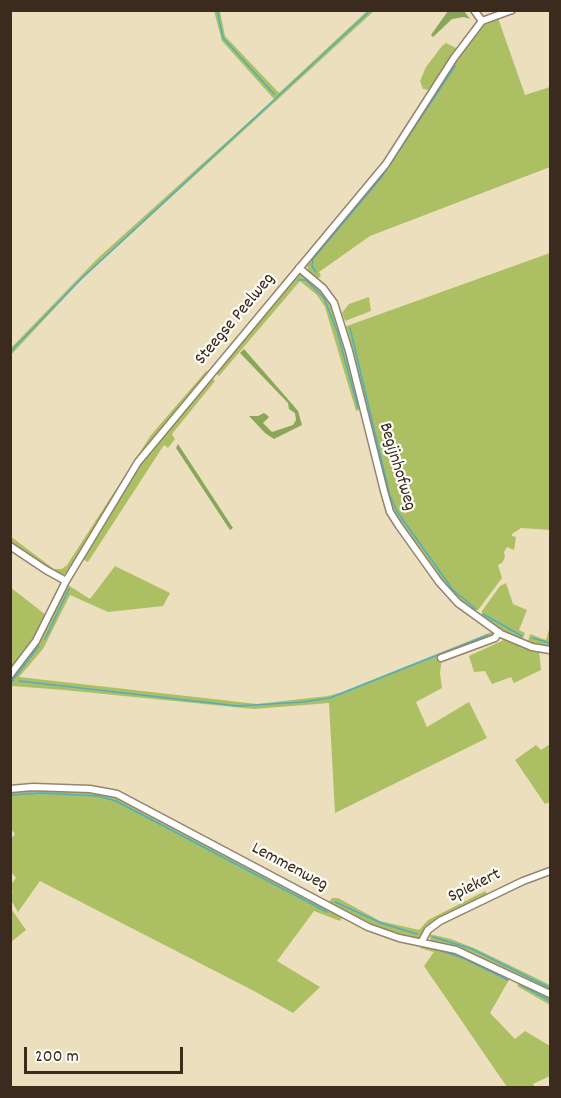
<!DOCTYPE html>
<html>
<head>
<meta charset="utf-8">
<style>
	body { margin:0 }
	#map { position:relative; width:561px; height:1098px; overflow:hidden; background:#ecdfbd; font-family:Dekko,sans-serif }
	canvas { display:block }
	.frame { position:absolute; inset:0; border:12px solid #3b2a1e; pointer-events:none }
	.scale { position:absolute; left:24px; top:1047px; width:159px; height:27px; box-sizing:border-box; border:3px solid #3b2a1e; border-top:0; padding-left:8px; font-size:18px; line-height:21px; white-space:nowrap; color:#3b2a1e; -webkit-text-stroke:4px #fdfcf7; paint-order:stroke }
</style>
</head>
<body>
<div id="map">
<canvas width="561" height="1098"></canvas>
<div class="frame"></div>
<div class="scale">200 m</div>
</div>
<script>
const ctx = document.querySelector('canvas').getContext('2d');
ctx.lineJoin = 'round';
function paint(path, color) {
  ctx.fillStyle = color;
  ctx.fill(path, 'evenodd');
}
function poly(rows) {
  const path = new Path2D();
  for (const r of rows) {
    path.moveTo(r[0], r[1]);
    for (let i = 2; i < r.length; i += 2) path.lineTo(r[i], r[i + 1]);
  }
  return path;
}
function trace(path, color, width, dash) {
  ctx.strokeStyle = color;
  ctx.lineWidth = width;
  ctx.lineCap = dash ? 'butt' : 'round';
  ctx.setLineDash(dash || []);
  ctx.stroke(path);
}
function label(font, color, halo, rows, align = 'center') {
  ctx.font = font + ' Dekko,sans-serif';
  ctx.lineWidth = 4.5;
  ctx.setLineDash([]);
  ctx.textBaseline = 'middle';
  ctx.strokeStyle = halo;
  ctx.fillStyle = color;
  for (const [text, x, y, turn = 0] of rows) {
    ctx.save();
    ctx.translate(x, y);
    ctx.rotate((+turn || 0) * Math.PI / 180);
    ctx.textAlign = isNaN(turn) ? turn : align;
    if (halo) ctx.strokeText(text, 0, 0);
    ctx.fillText(text, 0, 0);
    ctx.restore();
  }
}
paint(poly([
	[214,11,220,11,225,36,279,93,367,11,374,11,81,280,11,355,11,348,98,258,274,99,222,41],
	[498,18,525,95,550,87,550,167,370,236,319,272,321,276,317,279,309,272,307,266,310,258,376,180,460,55,482,26],
	[446,43,458,49,430,90,423,89,420,81,426,67,442,46],
	[550,253,550,530,521,528,512,534,512,536,516,537,514,550,507,547,504,552,505,557,502,563,498,565,502,578,478,610,472,611,454,597,444,586,390,505,344,327],
	[299,273,323,291,330,304,340,331,361,409,356,411,325,307,317,295,300,281,219,376,216,373,295,275],
	[369,297,371,311,345,321,342,313,349,304],
	[207,370,206,375,160,429,117,495,73,567,65,574,59,574,28,557,11,543,10,536,54,569,62,569,67,565,151,435],
	[211,377,215,381,172,434,175,439,168,448,164,445,88,562,82,559,149,449],
	[115,566,170,593,163,606,108,612,70,595,43,649,19,677,257,704,328,696,342,692,494,631,493,637,442,657,440,673,442,688,416,702,427,727,469,702,487,738,335,813,329,703,254,709,64,690,12,686,11,688,11,678,43,635,68,585,90,599],
	[506,583,513,604,527,610,519,630,525,633,522,640,501,631,482,615,482,611,500,586],
	[10,587,46,615,34,638,11,669],
	[550,626,550,648,528,642,530,634,546,640],
	[506,639,539,651,541,670,514,683,511,677,492,684,485,671,474,672,469,656],
	[550,744,550,802,545,804,515,760,536,745,541,750],
	[64,789,106,793,121,799,342,917,340,921,314,911,277,961,320,987,293,1013,254,991,40,881,18,912,11,900,11,893,13,892,11,889,11,882,12,883,16,878,11,872,11,839,15,834,11,829,11,791],
	[485,891,488,895,443,917,431,925,420,938,417,939,385,931,328,903,332,898,338,898,380,921,419,930,428,920],
	[10,907,26,930,11,942,10,942],
	[429,934,451,939,476,949,534,977,550,985,550,992,431,941],
	[423,943,451,951,510,978,490,1013,515,1039,525,1031,550,1046,550,1076,533,1084,535,1087,507,1087,424,966,434,952,420,948],
	[519,982,550,998,550,1005,517,986]
]), '#adbf63');
paint(poly([
	[448,11,464,11,470,19,464,17,452,19,433,37,431,35],
	[244,349,293,405,298,411,302,425,274,439,265,433,249,416,258,416,264,413,267,415,269,417,263,423,272,432,293,425,296,420,295,413,289,409,288,403,240,353],
	[178,444,233,528,230,530,176,448]
]), '#8aa659');
trace(poly([
	[217,10,223,38,274,94],
	[316,272,312,266,313,259,381,178,455,66],
	[298,280,306,280,324,298,337,331,358,408],
	[350,328,390,496,398,513,453,590,476,609],
	[10,352,81,279,371,10],
	[483,614,522,636],
	[532,638,550,643],
	[45,639,69,589],
	[19,681,238,706,303,702,330,698,488,635],
	[10,684,39,646],
	[10,795,42,793,98,796,116,801,327,912],
	[335,902,381,923,417,934],
	[433,937,472,949,550,988],
	[403,942,409,943],
	[432,948,463,958,508,980],
	[521,985,550,1001]
]), '#4caecb', 1.5);
const minor = poly([
	[474,10,482,21],
	[299,268,323,288,334,303,349,351,384,491,390,512,399,526,439,582,458,603,501,634,532,647,550,650],
	[10,546,46,570,66,581],
	[441,658,495,638,499,632],
	[10,675,36,641,66,581,138,462,386,164,454,58,482,21,512,10],
	[10,789,33,787,90,789,117,794,368,927,399,938,456,950,550,994],
	[422,941,428,930,440,921,523,881,550,871]
]);
trace(minor, '#94846e', 9);
trace(minor, '#fff', 6);
label('18px', '#3b2a1e', '#fdfcf7', [
	["Steegse Peelweg",236,320,-50],
	["Begijnhofweg",396,467,73],
	["Lemmenweg",289,868,28],
	["Spiekert",475,887,-26]
]);
</script>
</body>
</html>
